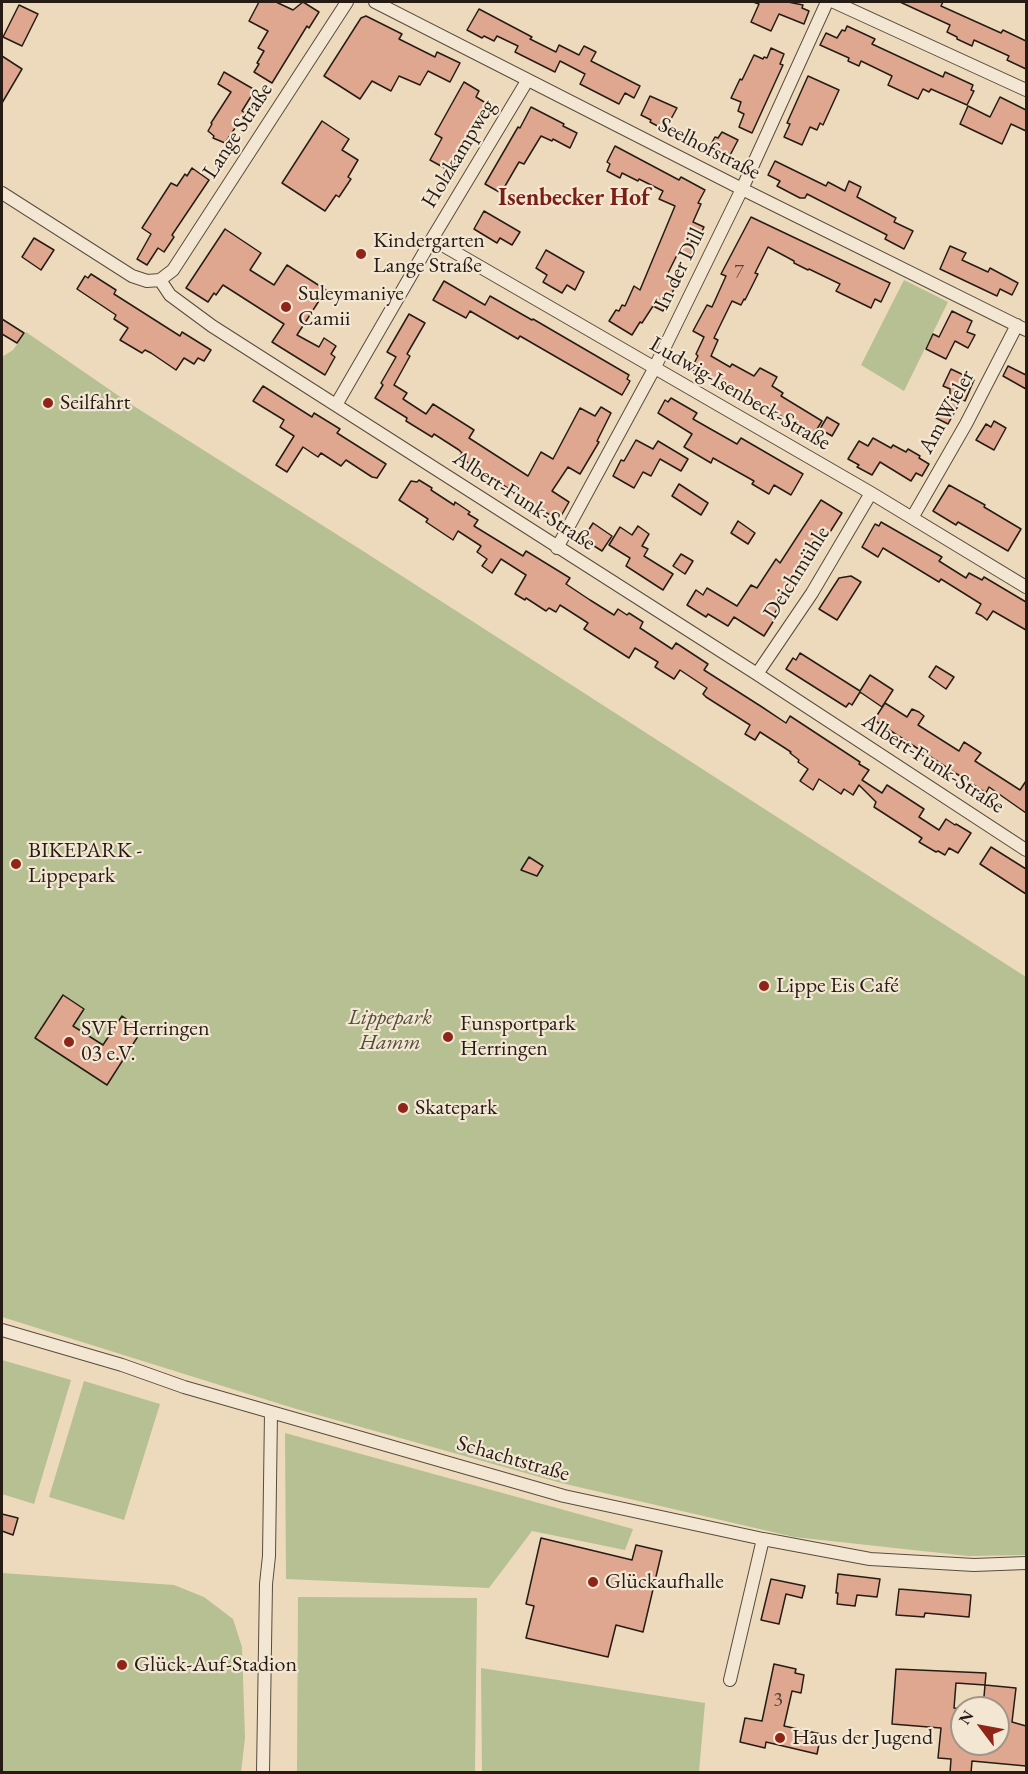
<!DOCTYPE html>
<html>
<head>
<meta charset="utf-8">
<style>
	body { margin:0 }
	#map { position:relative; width:1028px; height:1774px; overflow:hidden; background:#eddabc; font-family:"EB Garamond",serif }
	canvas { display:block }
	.frame { position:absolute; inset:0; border:3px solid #261c15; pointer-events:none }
	.north { position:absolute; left:950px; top:1696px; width:60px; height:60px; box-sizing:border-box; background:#f3e7d3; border:2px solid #a19687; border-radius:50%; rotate:302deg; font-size:16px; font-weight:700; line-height:24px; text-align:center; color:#261c15 }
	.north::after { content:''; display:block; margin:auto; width:21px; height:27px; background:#8f2418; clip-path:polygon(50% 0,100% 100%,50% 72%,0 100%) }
</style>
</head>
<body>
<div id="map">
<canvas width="1028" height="1774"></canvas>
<div class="frame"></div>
<div class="north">N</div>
</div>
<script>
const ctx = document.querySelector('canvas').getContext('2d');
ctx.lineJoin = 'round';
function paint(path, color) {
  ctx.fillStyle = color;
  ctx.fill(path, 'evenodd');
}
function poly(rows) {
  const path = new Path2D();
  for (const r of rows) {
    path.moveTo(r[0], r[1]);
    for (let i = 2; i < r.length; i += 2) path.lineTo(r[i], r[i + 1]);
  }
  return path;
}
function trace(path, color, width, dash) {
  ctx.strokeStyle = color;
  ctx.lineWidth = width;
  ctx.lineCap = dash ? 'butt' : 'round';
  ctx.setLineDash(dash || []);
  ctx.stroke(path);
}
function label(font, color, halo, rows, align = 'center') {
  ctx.font = font + ' "EB Garamond",serif';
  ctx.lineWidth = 4.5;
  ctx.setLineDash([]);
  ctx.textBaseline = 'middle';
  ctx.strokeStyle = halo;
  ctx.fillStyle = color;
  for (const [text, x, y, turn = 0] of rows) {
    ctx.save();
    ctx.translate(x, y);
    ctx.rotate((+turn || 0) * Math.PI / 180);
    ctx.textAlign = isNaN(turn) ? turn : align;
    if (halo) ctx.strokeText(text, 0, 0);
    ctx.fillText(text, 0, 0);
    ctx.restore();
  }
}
paint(poly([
	[904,280,948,302,904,391,861,365],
	[26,332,129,403,363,551,1026,977,1026,1555,968,1556,794,1537,561,1483,293,1408,2,1317,2,357,13,350],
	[2,1360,71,1380,34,1504,2,1494],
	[84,1381,160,1404,124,1520,49,1497],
	[285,1433,633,1529,625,1550,532,1531,489,1588,286,1579],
	[2,1573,174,1585,204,1597,233,1619,242,1647,245,1738,241,1772,2,1772],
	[298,1597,477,1598,475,1772,297,1772],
	[481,1668,705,1703,699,1772,482,1772]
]), '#b6c092');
const building = poly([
	[259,2,276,2,293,10,303,2,319,12,309,28,307,26,272,83,254,72,259,64,257,63,264,51,258,48,268,31,249,21,259,2],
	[753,2,788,2,803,5,802,8,809,11,804,24,779,14,771,31,751,22,759,4,753,2],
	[900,2,943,2,941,6,1001,33,1003,30,1026,41,1026,69,1007,60,1009,56,974,40,972,46,957,39,957,37,947,32,950,25,900,2],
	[19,5,38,14,22,46,3,37,19,5],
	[479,9,532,37,530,39,556,52,559,45,579,55,584,46,596,52,591,61,640,86,634,98,625,93,619,104,580,84,585,74,560,61,555,72,515,52,518,46,497,36,494,41,484,36,482,38,467,30,479,9],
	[366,16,402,34,399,39,435,57,437,52,460,63,450,82,428,71,420,85,399,76,391,91,372,81,360,99,324,76,361,18,366,16],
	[847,26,875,39,872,44,943,77,945,72,973,85,971,90,974,91,967,105,931,89,929,92,923,89,918,99,888,85,892,76,861,61,859,66,848,61,849,58,820,45,826,33,837,38,842,30,845,31,847,26],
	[771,48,784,54,780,64,783,65,752,133,739,127,744,114,738,111,741,102,731,98,740,79,742,80,754,55,763,59,764,57,767,58,771,48],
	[2,56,22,69,2,103,2,56],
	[224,72,255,90,242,111,245,113,225,143,213,138,214,136,208,131,212,124,211,123,231,92,218,84,224,72],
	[808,76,839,90,823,125,820,123,817,130,810,127,802,145,784,137,790,124,787,123,808,76],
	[464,82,479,91,476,97,489,105,481,119,479,118,450,171,430,160,442,138,435,134,464,82],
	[650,96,677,108,665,130,650,122,651,120,641,115,650,96],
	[1000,97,1026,110,1026,131,1011,124,1002,144,960,124,968,106,990,117,1000,97],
	[531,107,564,124,563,126,577,133,570,148,553,139,552,141,541,136,524,164,519,162,501,193,485,184,518,127,520,128,531,107],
	[322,121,349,139,342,150,358,160,348,177,351,179,339,197,336,195,325,211,282,183,322,121],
	[722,132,738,140,726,163,706,153,715,137,718,138,722,132],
	[615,146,679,180,681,177,705,190,698,203,701,204,693,222,704,227,691,255,686,253,685,256,678,253,667,275,673,278,671,282,676,284,670,298,663,311,653,306,642,323,640,322,632,335,609,321,616,310,619,311,622,305,625,306,634,286,640,290,675,206,659,199,663,191,639,179,638,181,622,173,620,178,607,171,610,164,607,162,615,146],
	[775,161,826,186,828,182,845,191,849,181,861,187,857,197,896,218,894,222,913,231,904,249,885,239,887,235,807,194,805,198,800,198,777,186,780,181,768,175,775,161],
	[192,168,209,180,172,235,174,237,164,252,158,248,147,265,137,259,151,234,142,228,171,183,177,186,185,174,187,176,192,168],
	[484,211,520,232,512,245,500,238,497,243,474,229,484,211],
	[751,217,890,283,881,302,875,299,871,308,836,291,840,284,809,269,808,270,794,263,794,261,768,247,755,273,758,274,745,300,744,299,741,305,732,301,714,338,718,340,711,356,730,367,732,364,754,376,760,368,777,377,772,386,783,393,781,396,822,421,814,434,810,432,808,437,782,422,784,418,761,404,716,378,714,382,691,369,698,356,696,354,704,337,693,331,707,305,712,307,726,276,721,274,751,217],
	[225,229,261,253,250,270,274,285,287,265,326,290,297,335,319,347,324,338,336,346,331,354,335,357,325,375,272,342,284,324,223,285,216,295,214,293,208,302,186,288,225,229],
	[34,238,54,250,41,270,22,257,34,238],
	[950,246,966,253,962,260,988,272,990,268,1018,283,1012,295,1000,289,997,296,940,269,950,246],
	[546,250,584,272,575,290,567,285,562,293,543,282,547,275,536,268,546,250],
	[91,274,116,290,114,294,180,336,182,332,211,350,204,361,198,358,194,364,184,358,176,370,151,353,145,350,142,353,120,340,128,328,114,319,116,315,77,289,85,276,88,278,91,274],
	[444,281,485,305,490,296,532,320,533,319,629,375,627,379,630,381,622,395,520,336,518,339,470,311,466,318,433,300,444,281],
	[952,311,972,321,967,332,975,335,968,348,955,341,946,359,926,349,933,334,939,337,952,311],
	[409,314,425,323,407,354,410,356,394,385,407,393,403,399,426,414,433,404,474,430,469,438,528,476,541,452,553,459,580,408,595,416,601,407,611,413,597,441,599,442,580,474,568,467,552,491,569,502,561,516,556,512,553,517,459,457,462,453,459,450,434,434,432,437,406,421,407,418,375,398,383,385,381,383,396,357,387,352,409,314],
	[2,319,24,333,17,343,2,334,2,319],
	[1008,366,1026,375,1026,389,1003,376,1008,366],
	[951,369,974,380,965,401,962,399,948,424,936,418,950,394,950,389,943,386,951,369],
	[263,386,312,417,314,413,340,429,337,433,386,464,377,478,372,477,346,460,341,466,321,453,318,457,303,447,287,472,276,465,294,436,280,427,284,420,253,401,263,386],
	[671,398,697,413,693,419,737,444,741,438,803,474,791,495,774,485,769,494,752,484,754,481,713,458,711,463,684,447,692,434,658,413,665,400,668,402,671,398],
	[827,417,839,424,832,436,820,429,827,417],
	[994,421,1006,428,994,450,976,440,986,424,991,427,994,421],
	[873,438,891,448,893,445,906,452,908,449,920,456,919,458,929,464,922,476,916,473,911,481,880,462,872,475,857,467,859,465,848,459,859,441,868,446,873,438],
	[636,440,653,449,658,441,688,459,681,471,660,459,651,476,643,472,634,488,613,476,621,460,624,461,636,440],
	[419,480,432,488,431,490,454,505,455,502,470,512,468,514,478,520,474,526,523,556,526,551,570,578,566,584,590,600,614,615,618,609,627,615,629,613,643,622,640,628,672,649,676,643,708,664,704,670,762,707,786,723,790,716,860,762,859,764,869,770,862,780,882,793,887,785,924,809,919,817,939,830,946,819,955,825,956,824,971,833,958,853,949,848,945,855,938,851,936,852,919,842,922,838,874,807,876,802,859,785,853,795,844,789,841,794,819,779,813,790,800,781,808,769,798,762,799,760,790,753,791,752,760,732,755,740,745,734,750,725,706,697,703,694,707,688,680,670,674,679,655,667,658,662,635,648,629,658,584,629,588,623,560,605,556,612,549,608,546,611,526,598,525,600,515,594,526,575,501,559,492,573,482,566,487,559,477,552,481,546,458,531,453,540,426,522,428,519,399,500,411,481,417,482,419,480],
	[679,484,708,503,701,515,672,496,679,484],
	[949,485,985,505,984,507,1021,529,1008,551,958,522,956,525,933,511,949,485],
	[821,500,842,513,830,532,826,530,812,554,815,556,791,593,788,592,773,616,776,617,764,636,734,617,728,626,708,614,706,617,687,605,696,590,703,595,707,588,737,606,751,585,757,588,776,559,780,563,821,500],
	[738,521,755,533,748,544,731,533,738,521],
	[881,522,942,557,939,561,966,578,969,573,982,580,984,577,1026,602,1026,630,993,611,987,620,982,616,976,613,981,604,941,579,939,582,883,548,878,557,862,547,875,524,879,526,881,522],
	[593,523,612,536,602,551,583,539,593,523],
	[638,526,649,534,642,546,648,549,644,556,673,574,663,590,626,566,630,558,609,545,620,527,632,535,638,526],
	[681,554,693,561,685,574,673,566,681,554],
	[851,576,861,582,837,620,819,609,839,578,851,576],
	[800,653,860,691,870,675,893,690,882,707,860,692,852,705,849,703,846,707,786,669,793,658,796,660,800,653],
	[936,666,954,677,946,689,929,677,936,666],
	[885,703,907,717,912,709,919,712,924,716,918,725,959,751,964,742,981,753,975,761,1020,790,1026,781,1026,813,989,787,986,793,874,720,885,703],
	[991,847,1026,869,1026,894,980,864,991,847],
	[529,857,543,866,537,876,521,870,529,857],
	[63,995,84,1009,73,1026,103,1045,122,1016,142,1030,107,1085,35,1038,63,995],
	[2,1514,18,1518,13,1535,2,1531,2,1514],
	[541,1538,632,1560,636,1545,662,1551,643,1632,616,1625,608,1657,526,1638,534,1606,526,1604,541,1538],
	[838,1574,880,1579,877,1597,857,1595,855,1606,837,1604,838,1593,836,1593,838,1574],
	[771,1579,805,1586,802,1598,786,1594,779,1624,761,1620,771,1579],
	[899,1589,971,1595,969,1617,925,1613,924,1617,896,1615,899,1589],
	[774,1664,796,1669,795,1673,804,1675,801,1693,792,1691,784,1726,821,1734,817,1754,766,1742,765,1748,740,1742,745,1718,762,1721,774,1664],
	[896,1669,986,1673,985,1685,1016,1688,1012,1722,1026,1726,1026,1766,972,1761,971,1773,950,1773,951,1759,938,1758,941,1728,892,1724,896,1669],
	[956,1683,985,1685,983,1708,998,1708,998,1744,962,1744,962,1709,954,1708,956,1683]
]);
paint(building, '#e0a790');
trace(building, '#261c15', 1.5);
const minor = poly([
	[375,2,742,189,1026,330],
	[834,2,1026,90],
	[2,193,132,276,147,281,160,280,173,270,347,2],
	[432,239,871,493,1026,587],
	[160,280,170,295,212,326,757,674,1026,850],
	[336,405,432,239,527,81],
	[912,518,966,424,1017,325],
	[557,548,654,369,742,189,827,2],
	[757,674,812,593,871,493],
	[2,1330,122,1365,184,1387,271,1412,564,1496,763,1539,870,1559,974,1565,1026,1563],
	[730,1680,763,1539],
	[263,1772,266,1584,269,1556,271,1412]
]);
trace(minor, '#584c3f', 14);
trace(minor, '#f3e7d3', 12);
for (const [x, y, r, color] of [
	[361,254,6,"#8f2418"],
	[286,307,6,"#8f2418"],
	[48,403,6,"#8f2418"],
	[16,864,6,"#8f2418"],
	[764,986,6,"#8f2418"],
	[448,1037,6,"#8f2418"],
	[69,1042,6,"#8f2418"],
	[403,1108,6,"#8f2418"],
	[593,1582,6,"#8f2418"],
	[122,1665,6,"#8f2418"],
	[780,1738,6,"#8f2418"]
]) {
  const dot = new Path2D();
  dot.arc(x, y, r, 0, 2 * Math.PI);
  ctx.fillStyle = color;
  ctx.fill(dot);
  trace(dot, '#f3e7d3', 2);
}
label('20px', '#543f34', null, [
	["7",739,273],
	["3",778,1701]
]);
label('22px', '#261c15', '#f3e7d3', [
	["Lange Straße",238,131,-57],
	["Seelhofstraße",709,149,27],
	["Holzkampweg",459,154,-59],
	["In der Dill",680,269,-64],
	["Ludwig-Isenbeck-Straße",740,394,30],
	["Am Wieler",947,412,-61],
	["Albert-Funk-Straße",524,501,33],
	["Deichmühle",797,573,-58],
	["Albert-Funk-Straße",933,764,33],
	["Schachtstraße",513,1459,16]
]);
label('22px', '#261c15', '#f3e7d3', [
	["Kindergarten",373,241],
	["Lange Straße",373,266],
	["Suleymaniye",298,294],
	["Camii",298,319],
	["Seilfahrt",60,403],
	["BIKEPARK -",28,851],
	["Lippepark",28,876],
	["Lippe Eis Café",776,986],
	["Funsportpark",460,1024],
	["Herringen",460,1049],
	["SVF Herringen",81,1029],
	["03 e.V.",81,1054],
	["Skatepark",415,1108],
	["Glückaufhalle",605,1582],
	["Glück-Auf-Stadion",134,1665],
	["Haus der Jugend",792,1738]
], 'left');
label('italic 22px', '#514d3a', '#f3e7d3', [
	["Lippepark",390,1018],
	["Hamm",390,1043]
]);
label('bold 24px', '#7a1f14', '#f3e7d3', [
	["Isenbecker Hof",574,198]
]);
</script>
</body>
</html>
